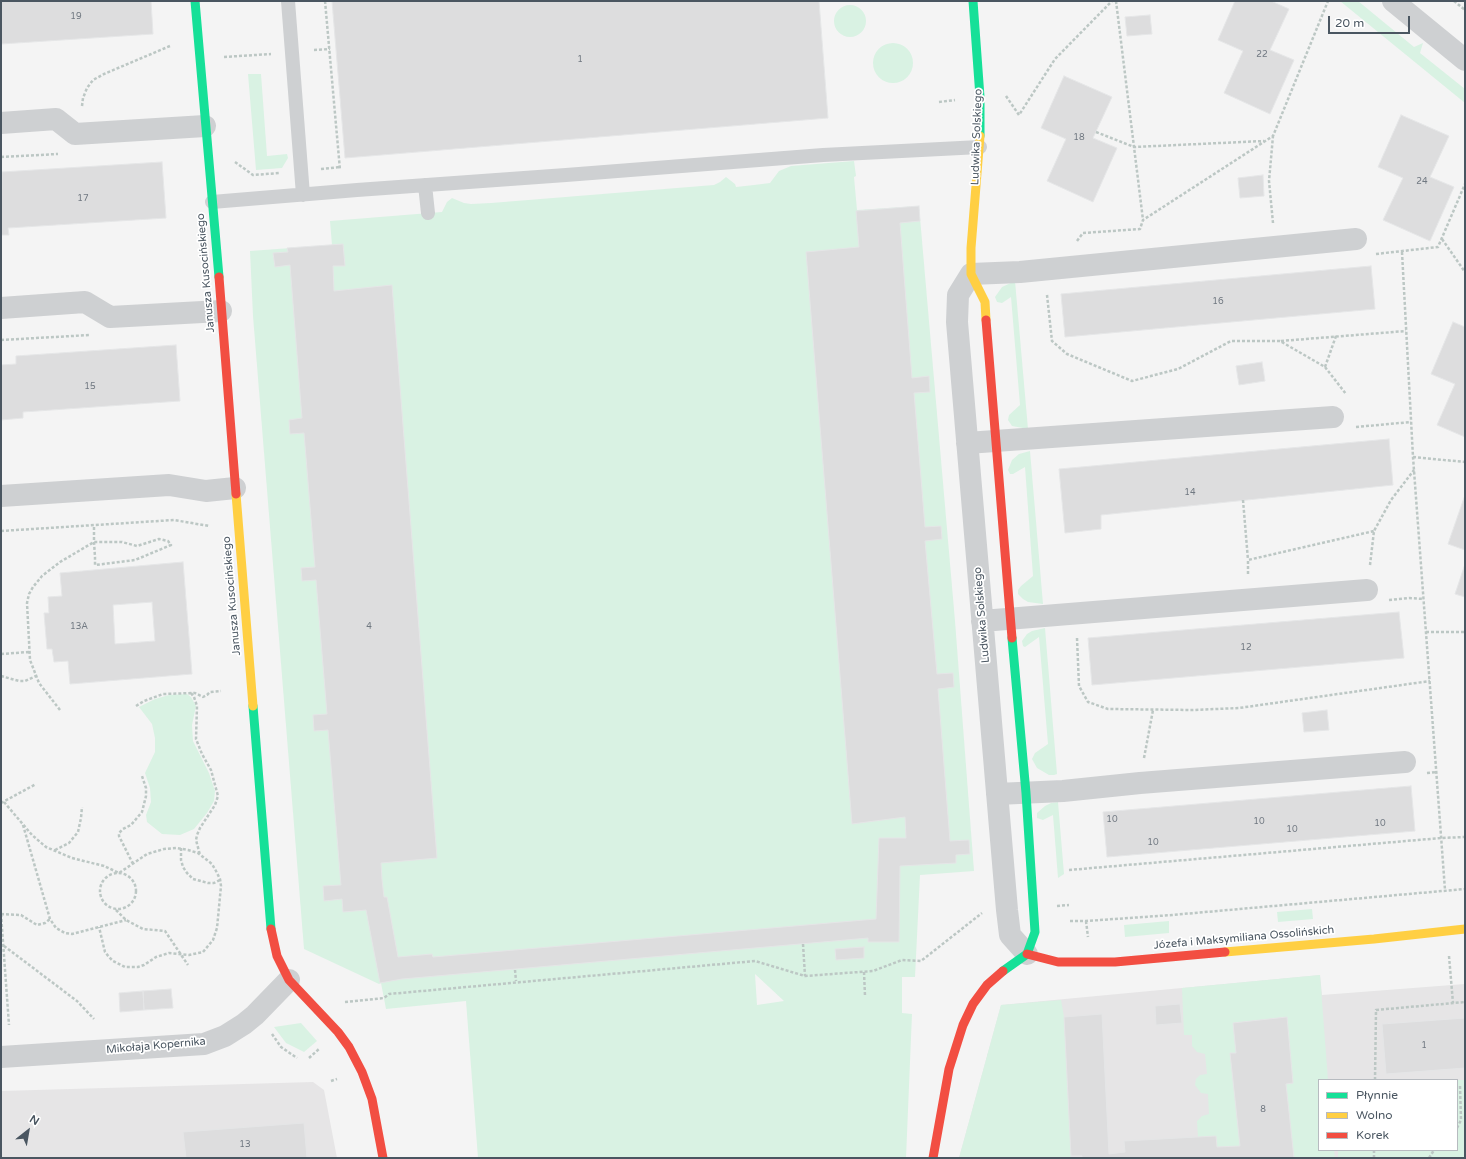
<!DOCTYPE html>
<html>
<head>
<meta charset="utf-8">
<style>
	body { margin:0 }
	#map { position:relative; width:1466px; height:1159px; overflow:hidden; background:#f4f4f4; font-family:"Varela Round",sans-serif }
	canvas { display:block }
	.frame { position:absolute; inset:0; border:2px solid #4a5661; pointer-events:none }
	.legend { position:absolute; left:1318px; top:1079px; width:140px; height:72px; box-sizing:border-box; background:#fff; border:1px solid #b7bbc0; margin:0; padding:5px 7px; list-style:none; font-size:12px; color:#4a5661 }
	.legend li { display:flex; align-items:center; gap:8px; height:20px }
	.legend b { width:20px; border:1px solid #b7bbc0 }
	.north { position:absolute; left:8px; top:1111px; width:40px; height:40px; -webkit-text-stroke:3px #fff; paint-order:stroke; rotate:31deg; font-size:11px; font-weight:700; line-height:16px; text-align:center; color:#4a5661 }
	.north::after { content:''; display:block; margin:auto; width:14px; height:18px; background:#4a5661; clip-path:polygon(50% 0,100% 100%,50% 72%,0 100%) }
	.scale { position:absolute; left:1328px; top:16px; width:82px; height:18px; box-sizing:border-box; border:2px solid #4a5661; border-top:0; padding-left:5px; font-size:12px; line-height:14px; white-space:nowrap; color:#4a5661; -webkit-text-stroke:3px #fff; paint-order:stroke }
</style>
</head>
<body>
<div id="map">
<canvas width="1466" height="1159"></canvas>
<div class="frame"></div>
<ul class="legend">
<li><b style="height:5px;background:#16e098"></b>Płynnie</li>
<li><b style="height:5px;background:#ffcf43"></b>Wolno</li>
<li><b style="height:5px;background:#f24e42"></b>Korek</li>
</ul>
<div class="north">N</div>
<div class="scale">20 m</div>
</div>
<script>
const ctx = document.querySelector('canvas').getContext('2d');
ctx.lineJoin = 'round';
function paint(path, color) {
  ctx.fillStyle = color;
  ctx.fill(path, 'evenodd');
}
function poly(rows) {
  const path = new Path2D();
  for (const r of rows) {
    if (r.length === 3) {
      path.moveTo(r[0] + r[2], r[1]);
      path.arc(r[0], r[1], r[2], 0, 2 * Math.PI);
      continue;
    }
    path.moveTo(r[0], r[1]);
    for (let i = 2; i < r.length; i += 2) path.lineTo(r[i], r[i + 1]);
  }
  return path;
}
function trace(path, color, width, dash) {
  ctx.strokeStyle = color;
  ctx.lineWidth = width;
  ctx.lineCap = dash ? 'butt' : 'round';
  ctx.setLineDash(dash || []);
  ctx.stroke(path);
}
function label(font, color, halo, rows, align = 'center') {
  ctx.font = font + ' "Varela Round",sans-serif';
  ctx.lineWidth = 3.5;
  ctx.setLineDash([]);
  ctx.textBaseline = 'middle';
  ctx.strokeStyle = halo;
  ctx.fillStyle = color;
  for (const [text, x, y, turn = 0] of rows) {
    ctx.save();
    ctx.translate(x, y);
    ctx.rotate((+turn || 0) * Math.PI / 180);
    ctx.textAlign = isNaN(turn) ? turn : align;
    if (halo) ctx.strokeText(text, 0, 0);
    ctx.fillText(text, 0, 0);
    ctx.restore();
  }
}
paint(poly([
	[1320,975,1322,995,1465,984,1465,1158,959,1158,1001,1005],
	[1319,1080,1457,1080,1457,1150,1319,1150],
	[313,1082,324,1090,337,1158,1,1158,1,1091]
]), '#e6e5e6');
paint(poly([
	[1340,1,1358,1,1414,47,1423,43,1420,53,1465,89,1465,103],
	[850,21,16],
	[893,63,20],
	[248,74,261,74,267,156,287,154,288,158,282,168,256,170],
	[854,161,856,176,854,177,857,210,919,206,955,621,974,871,920,875,915,977,902,977,902,1013,912,1014,906,1158,478,1158,466,1001,386,1009,381,983,379,984,304,949,253,316,250,251,332,245,330,221,442,212,447,202,452,198,464,203,471,204,491,203,714,185,720,182,726,177,735,184,736,187,754,185,770,183,779,171,791,166],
	[755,974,784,1001,757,1005],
	[1015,281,1028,429,1012,426,1008,420,1009,415,1020,405,1011,297,1002,303,997,302,995,297,1002,287],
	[1030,451,1043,604,1028,602,1023,599,1018,594,1018,590,1021,586,1033,576,1025,467,1013,474,1010,474,1008,470,1012,460,1019,454],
	[1045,628,1057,774,1054,775,1049,775,1037,768,1032,759,1035,753,1048,744,1039,637,1025,647,1023,646,1022,641,1027,634,1032,631],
	[187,694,191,697,196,706,192,725,193,741,209,773,215,791,214,801,207,813,194,829,180,835,162,834,147,822,146,815,151,802,150,788,145,773,155,752,155,738,152,724,139,707,155,699,169,695],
	[1058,802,1064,874,1058,878,1053,815,1043,820,1037,818,1037,813,1045,806,1051,803],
	[1312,909,1313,919,1278,922,1277,912],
	[1169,921,1169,933,1125,937,1124,925],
	[1320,975,1328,1080,1319,1080,1319,1150,1334,1150,1335,1158,1294,1158,1286,1084,1293,1083,1286,1017,1233,1023,1236,1053,1230,1053,1240,1146,1217,1147,1216,1136,1198,1137,1197,1121,1202,1116,1209,1114,1208,1094,1201,1093,1195,1085,1196,1079,1200,1075,1207,1074,1205,1054,1197,1052,1192,1046,1192,1035,1184,1035,1182,988],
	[1061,1000,1064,1017,1071,1158,959,1158,1001,1005],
	[301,1023,317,1041,304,1052,286,1043,274,1027],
	[1457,1080,1465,1080,1465,1158,1338,1158,1338,1150,1457,1150]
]), '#d9f2e3');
const building = poly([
	[1,1,151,1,153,34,1,44,1,1],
	[332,1,819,1,828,118,345,158,332,1],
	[1235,1,1271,1,1289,9,1270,50,1294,60,1270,114,1224,93,1243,51,1218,40,1235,1],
	[1150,15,1152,34,1127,36,1125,17,1150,15],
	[1064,76,1112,97,1093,138,1117,148,1093,202,1047,181,1066,139,1041,128,1064,76],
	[1401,115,1449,136,1430,177,1454,187,1430,241,1383,220,1403,178,1378,167,1401,115],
	[162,162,166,218,8,228,9,235,1,235,2,172,162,162],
	[1263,175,1264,196,1240,198,1238,178,1263,175],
	[919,206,920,221,900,223,904,275,912,378,929,376,930,392,914,393,925,527,941,526,942,539,925,541,937,674,953,673,954,687,938,689,950,841,969,840,970,854,956,855,956,863,900,866,899,942,868,942,868,938,402,979,380,983,366,910,343,912,342,899,324,901,323,886,341,885,328,730,314,731,313,715,327,714,316,580,302,581,301,568,315,567,304,433,290,434,289,420,302,418,290,265,275,267,273,253,288,252,287,248,343,244,345,266,333,266,334,291,392,285,437,858,381,863,382,880,384,897,387,897,398,957,432,954,433,957,876,919,879,838,906,838,905,817,852,824,806,252,859,247,856,211,919,206],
	[1371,266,1375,309,1065,337,1061,294,1371,266],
	[1453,322,1465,327,1465,437,1437,425,1455,384,1431,374,1453,322],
	[176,345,180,401,23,412,23,418,1,420,1,365,16,364,16,356,176,345],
	[1262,362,1265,381,1239,385,1236,366,1262,362],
	[1389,439,1393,485,1101,515,1101,529,1065,533,1059,469,1389,439],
	[1465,495,1465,550,1448,544,1465,495],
	[183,562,192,674,70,684,68,661,54,662,52,649,47,649,44,613,49,613,48,597,62,596,60,573,183,562],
	[152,602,155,641,115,644,113,605,152,602],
	[1465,564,1465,597,1455,594,1465,564],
	[1399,612,1404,658,1092,685,1088,638,1399,612],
	[1327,710,1329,730,1304,732,1302,713,1327,710],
	[1411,786,1415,831,1107,857,1103,812,1411,786],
	[864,947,864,958,836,960,835,949,864,947],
	[171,989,173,1008,144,1010,143,991,171,989],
	[143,991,144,1010,120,1012,119,993,143,991],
	[1180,1004,1182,1023,1156,1025,1155,1006,1180,1004],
	[1102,1014,1109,1154,1125,1152,1124,1141,1216,1136,1217,1147,1240,1146,1230,1053,1236,1053,1233,1023,1287,1017,1293,1083,1286,1084,1294,1158,1082,1158,1082,1156,1071,1156,1064,1017,1102,1014],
	[1465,1018,1465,1068,1386,1074,1382,1024,1465,1018],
	[304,1123,307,1158,186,1158,183,1132,304,1123]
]);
paint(building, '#ddddde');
trace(building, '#e5e6e7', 1);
trace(poly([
	[325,1,340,170],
	[1116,1,1143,220],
	[1454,1,1465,10],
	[314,50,330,49],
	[224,57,271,54],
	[1006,96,1019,115,1055,59,1112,1],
	[939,102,955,100],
	[82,106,83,98,87,88,93,80,104,74,170,46],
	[1096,132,1134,147,1264,141],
	[1,157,58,154],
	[235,162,253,175,280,173],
	[321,169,340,167],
	[1273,223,1269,181,1273,136],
	[1442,239,1465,272],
	[1077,241,1083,233,1140,229,1143,220,1273,136,1328,1],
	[1402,252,1413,457,1445,890],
	[1376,254,1438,247,1465,184],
	[1047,295,1052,341,1067,354,1132,381,1178,369,1231,341,1280,341,1325,367,1346,394],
	[1,340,90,335],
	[1281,341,1406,331],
	[1325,367,1336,336],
	[1356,427,1411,422],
	[1413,457,1465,462],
	[1243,500,1248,560],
	[1,531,174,520,209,526],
	[1370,565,1374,531,1391,500,1414,470],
	[1248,574,1248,560,1374,531],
	[1389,600,1409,598,1424,599],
	[1426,632,1465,632],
	[1077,638,1079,686,1088,702,1108,709,1193,710,1239,708,1430,681],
	[1,654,29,652],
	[1,676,19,681,25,681,36,676],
	[191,693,194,697,197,706,196,739,202,754,211,770,218,796,215,805,200,828,197,835,196,840,200,855],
	[136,706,144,701,163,694,195,693,203,697,207,695,210,692,221,691],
	[60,710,39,683,30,660,27,603,29,594,33,587,42,576,60,562,94,542,122,542,137,546,159,539,168,541,171,545,135,560,95,565,95,557,94,542,94,525],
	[1144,758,1153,710],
	[1427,773,1437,772],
	[4,802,32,835,46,847,72,858,104,866,119,873,147,854,164,849,177,848,188,850,198,853,212,864,216,871,220,879,221,886,217,928,213,940,203,952,189,955,169,953,156,957,144,965,138,967,125,967,113,961,109,957,105,952,99,927],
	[1,803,36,784],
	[23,825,50,919,56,928,65,933,72,934,126,920],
	[181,848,181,860,183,867,187,873,193,879,208,883,214,883,220,880],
	[55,850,69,843,78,832,81,818,82,807],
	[133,864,119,836,119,833,123,829,131,825,142,812,146,796,146,788,142,776],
	[1069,870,1441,838,1465,837],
	[118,891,18],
	[1057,906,1069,905],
	[116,910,126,920,143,929,165,931,188,965],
	[1,914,9,1025],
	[1,914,21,915,37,925,45,923,50,919],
	[1070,921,1086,921,1172,915,1465,889],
	[1086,921,1088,937],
	[803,944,805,976],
	[4,946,77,1001,94,1019],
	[1449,956,1453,1003],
	[515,970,516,981],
	[864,972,865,996],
	[345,1002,384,998,389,994,755,961,805,976,873,971,902,960,921,961,982,913],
	[272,1034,281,1047,297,1058],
	[309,1058,319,1049],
	[1375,1080,1376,1010,1465,1002],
	[331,1081,337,1079],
	[1457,1128,1461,1120,1460,1086],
	[1374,1150,1374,1158],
	[1429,1158,1434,1150]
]), '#bcc7c4', 2.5, [3, 2]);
trace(poly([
	[288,1,303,195],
	[425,185,428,213],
	[212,202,357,190,566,175,823,155,980,147]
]), '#ced0d2', 14);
trace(poly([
	[1393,1,1465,60],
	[1,123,56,119,75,134,205,126],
	[1,308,85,302,110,317,221,311],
	[967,443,1333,417],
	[1,496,169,485,206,491,235,488],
	[982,621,1367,590],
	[997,794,1063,791,1140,783,1405,762],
	[1027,954,1010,935,1007,910,957,322,958,295,971,274,1020,272,1356,239],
	[1,1057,204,1044,225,1036,244,1024,255,1015,289,980]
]), '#ced0d2', 22);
trace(poly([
	[195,1,219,277],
	[973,1,980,97,980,136],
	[253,706,271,929],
	[1003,971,1027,954,1035,932,1026,793,1012,638]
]), '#16e098', 9);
trace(poly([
	[980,136,971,248,971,274,985,302,986,320],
	[236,494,253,706],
	[1225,952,1374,939,1465,929]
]), '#ffcf43', 9);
trace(poly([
	[219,277,236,494],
	[986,320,1012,638],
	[271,929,277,956,289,980,338,1032,349,1047,362,1072,372,1099,383,1158],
	[1027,954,1058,962,1115,962,1225,952],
	[933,1158,949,1069,963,1025,973,1004,987,985,1003,971]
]), '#f24e42', 9);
label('9px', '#707881', null, [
	["19",76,17],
	["22",1262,55],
	["1",580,60],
	["18",1079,138],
	["24",1422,182],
	["17",83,199],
	["16",1218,302],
	["15",90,387],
	["14",1190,493],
	["13A",79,627],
	["4",369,627],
	["12",1246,648],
	["10",1112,820],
	["10",1259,822],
	["10",1380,824],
	["10",1292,830],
	["10",1153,843],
	["1",1424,1046],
	["8",1263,1110],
	["13",245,1145]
]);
label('11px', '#4a5661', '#fff', [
	["Ludwika Solskiego",977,137,-88],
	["Janusza Kusocińskiego",206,273,-95],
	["Janusza Kusocińskiego",232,596,-95],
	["Ludwika Solskiego",982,615,-95],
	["Józefa i Maksymiliana Ossolińskich",1244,938,-5],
	["Mikołaja Kopernika",156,1046,-5]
]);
</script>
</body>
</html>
